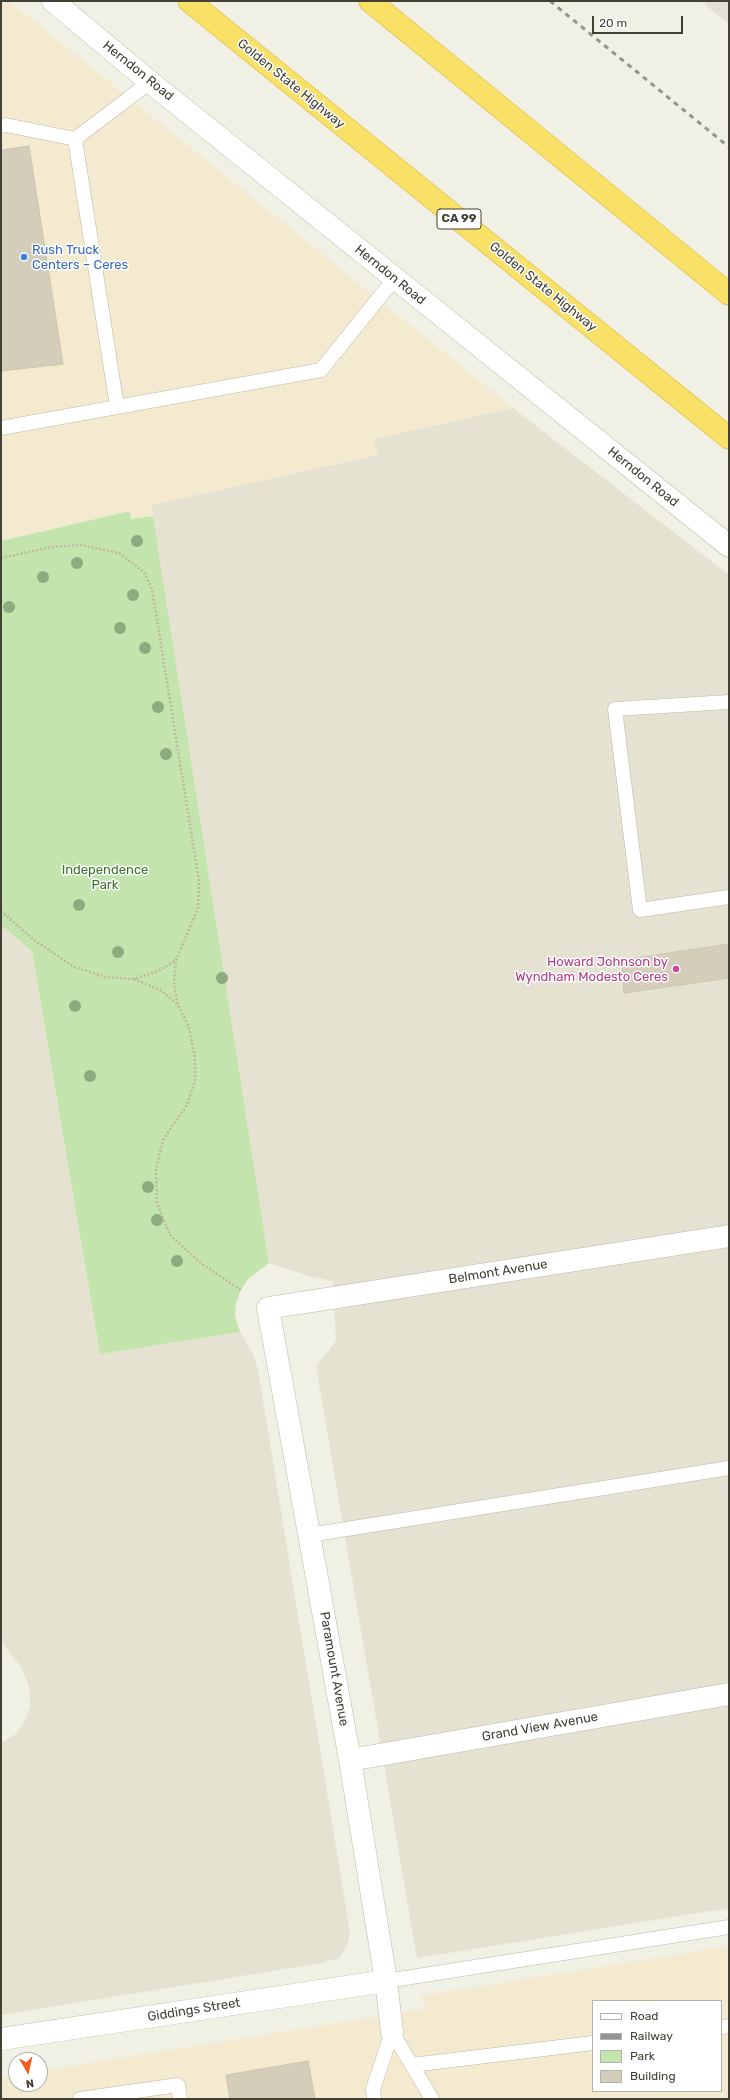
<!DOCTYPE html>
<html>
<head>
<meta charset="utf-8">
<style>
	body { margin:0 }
	#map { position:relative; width:730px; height:2100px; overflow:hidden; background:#f1f0e4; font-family:Rubik,sans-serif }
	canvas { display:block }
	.frame { position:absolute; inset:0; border:2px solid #434034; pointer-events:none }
	.legend { position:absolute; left:592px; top:2000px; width:130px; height:92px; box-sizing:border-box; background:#fff; border:1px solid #b4b3ae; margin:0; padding:5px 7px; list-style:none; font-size:12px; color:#434034 }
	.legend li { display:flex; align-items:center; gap:8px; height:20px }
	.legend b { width:20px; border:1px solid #b4b3ae }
	.north { position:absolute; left:8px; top:2052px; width:40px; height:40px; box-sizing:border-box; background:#fff; border:1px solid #b4b3ae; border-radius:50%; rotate:171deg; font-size:11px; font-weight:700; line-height:16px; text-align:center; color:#434034 }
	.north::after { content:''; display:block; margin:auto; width:14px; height:18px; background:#f35d19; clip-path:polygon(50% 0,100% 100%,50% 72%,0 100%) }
	.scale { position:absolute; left:592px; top:16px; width:91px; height:18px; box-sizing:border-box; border:2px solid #434034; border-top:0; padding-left:5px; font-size:12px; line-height:14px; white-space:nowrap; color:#434034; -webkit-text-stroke:3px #fff; paint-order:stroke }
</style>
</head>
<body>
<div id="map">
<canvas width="730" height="2100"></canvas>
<div class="frame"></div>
<ul class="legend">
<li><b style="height:5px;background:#fff"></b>Road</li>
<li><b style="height:5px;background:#949494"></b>Railway</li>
<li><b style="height:11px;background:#c3e5ad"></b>Park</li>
<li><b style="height:11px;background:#d3cdba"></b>Building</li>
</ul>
<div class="north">N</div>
<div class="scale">20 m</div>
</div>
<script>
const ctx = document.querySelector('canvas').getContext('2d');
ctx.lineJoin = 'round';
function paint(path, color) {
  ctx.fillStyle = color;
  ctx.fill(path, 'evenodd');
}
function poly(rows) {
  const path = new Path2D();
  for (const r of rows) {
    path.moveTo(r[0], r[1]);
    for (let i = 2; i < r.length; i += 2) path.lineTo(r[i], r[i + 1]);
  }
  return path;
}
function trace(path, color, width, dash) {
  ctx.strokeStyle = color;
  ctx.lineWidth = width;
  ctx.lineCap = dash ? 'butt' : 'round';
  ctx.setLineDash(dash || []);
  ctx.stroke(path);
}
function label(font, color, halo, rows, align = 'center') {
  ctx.font = font + ' Rubik,sans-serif';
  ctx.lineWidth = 3;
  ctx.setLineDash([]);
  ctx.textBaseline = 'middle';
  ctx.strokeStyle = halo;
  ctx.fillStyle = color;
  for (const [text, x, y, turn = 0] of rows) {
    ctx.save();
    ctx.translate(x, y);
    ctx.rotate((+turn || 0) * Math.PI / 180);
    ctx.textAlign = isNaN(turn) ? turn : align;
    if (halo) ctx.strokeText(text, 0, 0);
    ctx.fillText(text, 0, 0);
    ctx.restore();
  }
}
paint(poly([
	[513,408,729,575,729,1908,417,1958,316,1367,336,1341,333,1281,312,1277,269,1263,151,505,377,455,374,439],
	[1,925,32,951,100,1354,240,1332,253,1354,258,1370,350,1933,347,1946,339,1958,322,1963,1,2015,1,1743,16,1734,25,1721,30,1707,30,1695,28,1684,22,1669,2,1642,1,1637]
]), '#e5e2d2');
paint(poly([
	[1,1,9,1,513,408,374,439,378,455,152,505,153,516,131,519,130,511,1,541],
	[729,1946,729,2099,1,2099,1,2078,16,2075,16,2084,40,2084,40,2071,425,2009,421,1996],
	[593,2001,721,2001,721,2091,593,2091]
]), '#f3eacf');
paint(poly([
	[700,1,729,1,729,24]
]), '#e3e0d9');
paint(poly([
	[130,511,131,519,153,516,269,1263,248,1279,241,1290,236,1303,235,1316,240,1332,100,1354,32,951,1,925,1,541]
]), '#c3e5ad');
const building = poly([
	[29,146,63,364,1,371,1,150,29,146],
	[729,944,729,978,624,993,622,960,729,944],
	[308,2061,315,2099,230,2099,226,2075,308,2061]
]);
paint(building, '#d3cdba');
trace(building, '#cdc6ad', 1);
const service = poly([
	[1,126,6,125,75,139,117,407],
	[75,139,150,82],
	[1,428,321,370,395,278],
	[729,702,615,709,640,910,729,897],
	[309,1535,729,1468],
	[386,1981,729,1927],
	[721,2027,729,2026],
	[392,2032,432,2099],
	[412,2065,593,2043],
	[80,2099,178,2085,180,2099],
	[374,2099,373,2089,392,2032]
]);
const minor = poly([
	[350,1760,729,1694],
	[392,2032,386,1981,350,1760,268,1308,729,1236],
	[1,2039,386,1981]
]);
const tertiary = poly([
	[53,1,150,82,729,546]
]);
const motorway = poly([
	[189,1,729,438],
	[370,1,729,294]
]);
trace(service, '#bcb9a7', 15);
trace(minor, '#bcb9a7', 23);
trace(tertiary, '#bcb9a7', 23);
trace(motorway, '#d8b737', 23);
trace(poly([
	[1,558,51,547,81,545,119,553,144,572,152,589,199,881,198,908,176,960,174,985,178,1005,189,1027,195,1058,195,1081,187,1105,163,1140,156,1169,157,1203,170,1235,202,1264,241,1290],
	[1,911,34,940,74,967,106,977,134,979,158,971,175,961],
	[134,979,160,990,178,1004]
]), '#beb799', 2.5, [2, 2]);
trace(service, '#fff', 14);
trace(minor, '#fff', 22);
trace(tertiary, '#fff', 22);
trace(motorway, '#f9e067', 22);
trace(poly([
	[550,1,729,147]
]), '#949494', 3, [5, 5]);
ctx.fillStyle = '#8cab7e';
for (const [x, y] of [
	[137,541],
	[77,563],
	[43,577],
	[133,595],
	[9,607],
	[120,628],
	[145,648],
	[158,707],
	[166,754],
	[79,905],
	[118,952],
	[222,978],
	[75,1006],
	[90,1076],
	[148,1187],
	[157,1220],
	[177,1261]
]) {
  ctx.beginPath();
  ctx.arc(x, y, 6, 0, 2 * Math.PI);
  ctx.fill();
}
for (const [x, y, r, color] of [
	[24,257,4,"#3f7fe0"],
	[676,969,4,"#d1479c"]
]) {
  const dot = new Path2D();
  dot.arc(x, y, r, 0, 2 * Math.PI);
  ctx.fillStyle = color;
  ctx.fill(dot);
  trace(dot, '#fff', 1.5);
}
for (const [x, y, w] of [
	[459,219,44]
]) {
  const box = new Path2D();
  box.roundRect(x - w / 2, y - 10, w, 20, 3);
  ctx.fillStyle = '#fff';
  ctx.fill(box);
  trace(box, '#434034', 1);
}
label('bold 12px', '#434034', null, [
	["CA 99",459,219]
]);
label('13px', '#434034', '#fff', [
	["Herndon Road",138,71,39],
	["Golden State Highway",291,84,39],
	["Herndon Road",390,275,39],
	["Golden State Highway",543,287,39],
	["Herndon Road",643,477,39],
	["Belmont Avenue",498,1272,-9],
	["Paramount Avenue",334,1669,80],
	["Grand View Avenue",540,1727,-10],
	["Giddings Street",194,2010,-9]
]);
label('13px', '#366cbe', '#fff', [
	["Rush Truck",32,250],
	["Centers – Ceres",32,265]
], 'left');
label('13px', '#3a732a', '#fff', [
	["Independence",105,870],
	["Park",105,885]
]);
label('13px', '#b23c85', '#fff', [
	["Howard Johnson by",668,962],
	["Wyndham Modesto Ceres",668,977]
], 'right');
</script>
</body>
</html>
